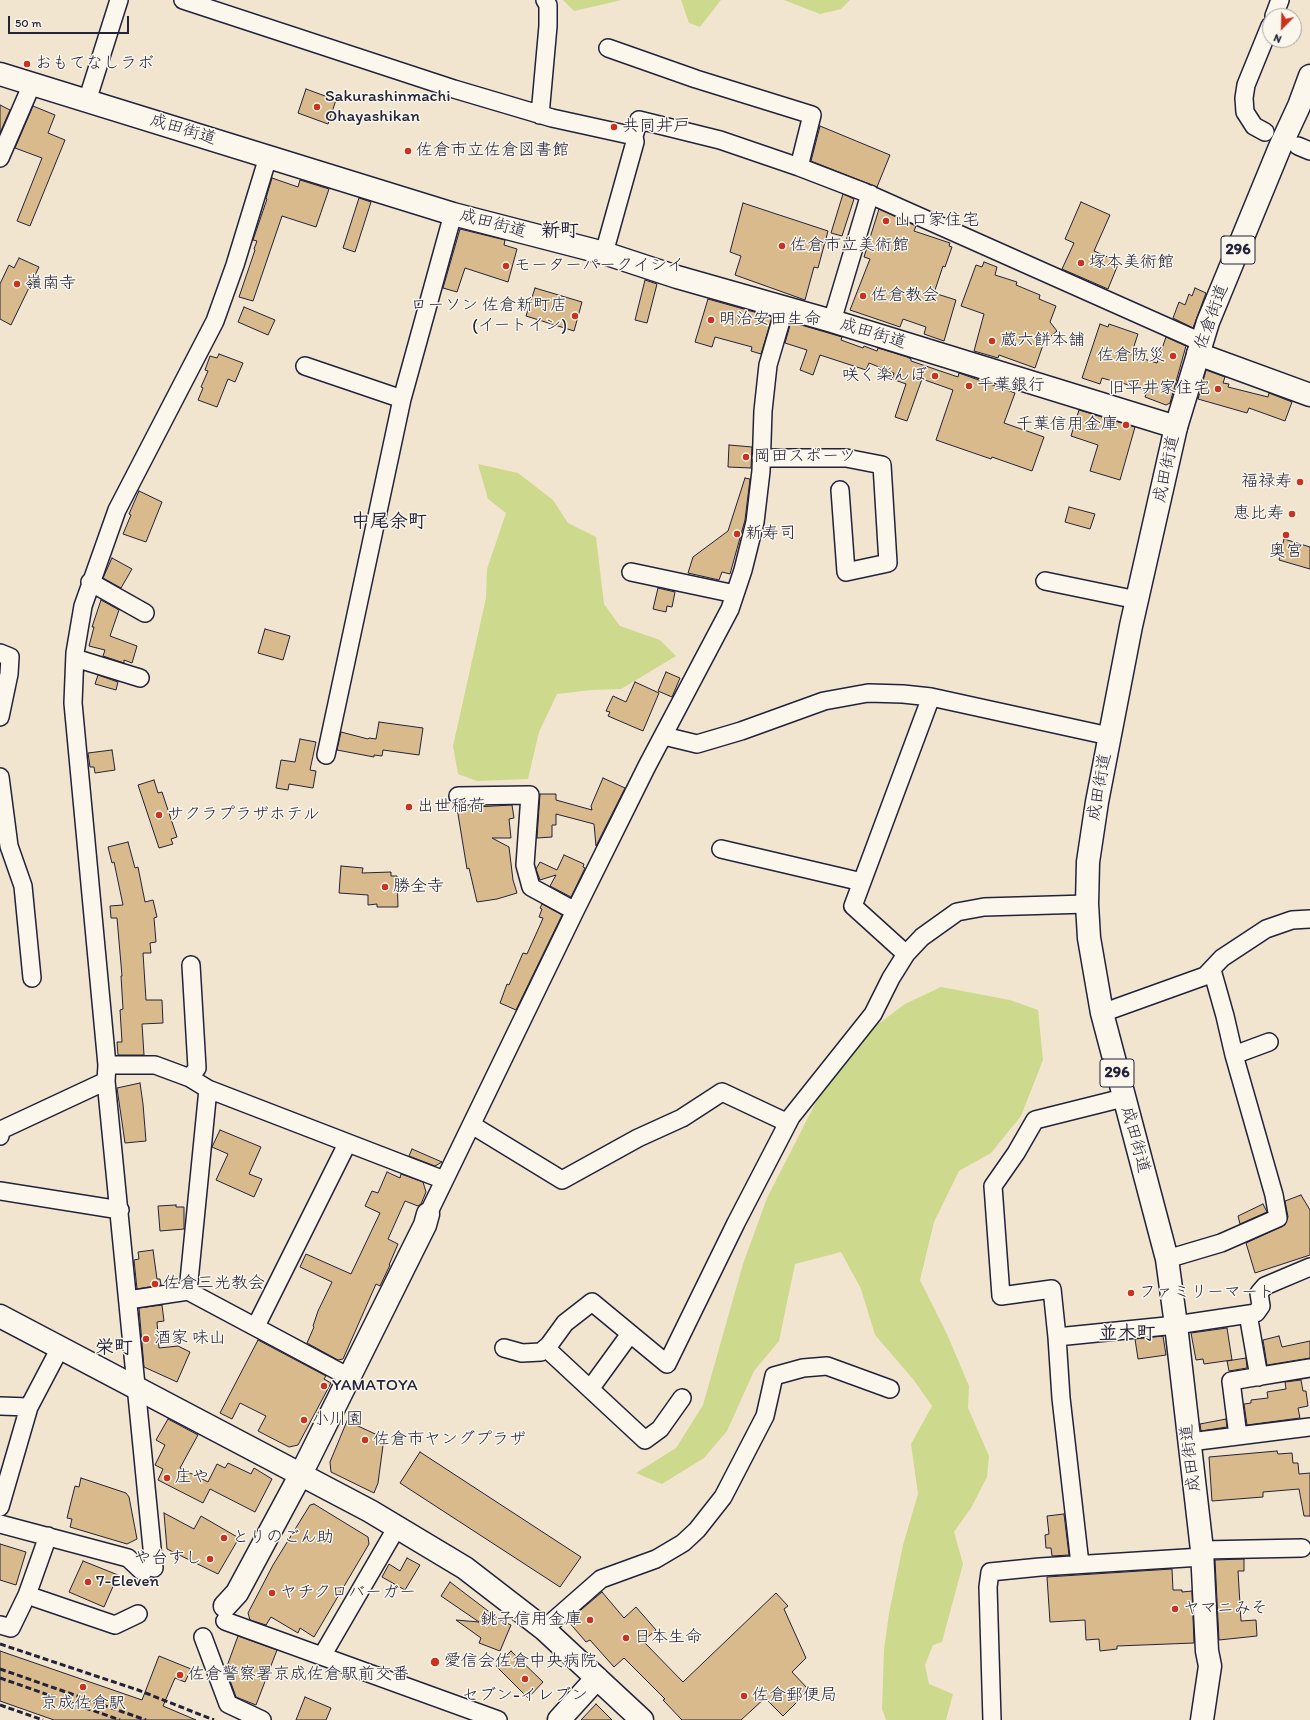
<!DOCTYPE html>
<html>
<head>
<meta charset="utf-8">
<style>
	body { margin:0 }
	#map { position:relative; width:1310px; height:1720px; overflow:hidden; background:#f1e5cf; font-family:Itim,sans-serif }
	canvas { display:block }
	.north { position:absolute; left:1262px; top:8px; width:40px; height:40px; box-sizing:border-box; background:#fbf7ec; border:1px solid #a4a2a5; border-radius:50%; rotate:203deg; font-size:11px; font-weight:700; line-height:16px; text-align:center; color:#22223b }
	.north::after { content:''; display:block; margin:auto; width:14px; height:18px; background:#c8321e; clip-path:polygon(50% 0,100% 100%,50% 72%,0 100%) }
	.scale { position:absolute; left:8px; top:16px; width:121px; height:18px; box-sizing:border-box; border:2px solid #22223b; border-top:0; padding-left:5px; font-size:12px; line-height:14px; white-space:nowrap; color:#22223b; -webkit-text-stroke:3px #fbf7ec; paint-order:stroke }
</style>
</head>
<body>
<div id="map">
<canvas width="1310" height="1720"></canvas>
<div class="north">N</div>
<div class="scale">50 m</div>
</div>
<script>
const ctx = document.querySelector('canvas').getContext('2d');
ctx.lineJoin = 'round';
function paint(path, color) {
  ctx.fillStyle = color;
  ctx.fill(path, 'evenodd');
}
function poly(rows) {
  const path = new Path2D();
  for (const r of rows) {
    path.moveTo(r[0], r[1]);
    for (let i = 2; i < r.length; i += 2) path.lineTo(r[i], r[i + 1]);
  }
  return path;
}
function trace(path, color, width, dash) {
  ctx.strokeStyle = color;
  ctx.lineWidth = width;
  ctx.lineCap = dash ? 'butt' : 'round';
  ctx.setLineDash(dash || []);
  ctx.stroke(path);
}
function label(font, color, halo, rows, align = 'center') {
  ctx.font = font + ' Itim,"Klee One",sans-serif';
  ctx.lineWidth = 3;
  ctx.setLineDash([]);
  ctx.textBaseline = 'middle';
  ctx.strokeStyle = halo;
  ctx.fillStyle = color;
  for (const [text, x, y, turn = 0] of rows) {
    ctx.save();
    ctx.translate(x, y);
    ctx.rotate((+turn || 0) * Math.PI / 180);
    ctx.textAlign = isNaN(turn) ? turn : align;
    if (halo) ctx.strokeText(text, 0, 0);
    ctx.fillText(text, 0, 0);
    ctx.restore();
  }
}
paint(poly([
	[563,0,622,0,574,11],
	[681,0,721,0,700,27,689,23],
	[784,0,850,0,841,9,820,14],
	[478,464,518,473,553,500,568,523,596,537,604,604,620,626,660,640,676,656,621,689,591,690,557,694,539,732,528,779,477,781,458,774,453,746,486,598,487,569,506,513,488,499],
	[941,987,1010,1000,1038,1010,1043,1060,1021,1116,991,1153,959,1171,934,1222,920,1280,947,1334,969,1386,968,1408,989,1456,987,1477,971,1508,954,1532,963,1564,942,1642,933,1645,925,1665,929,1684,953,1694,946,1720,886,1720,882,1709,884,1650,889,1613,903,1545,918,1494,911,1444,932,1406,913,1379,875,1335,861,1289,841,1252,795,1264,779,1341,754,1371,727,1431,704,1458,662,1484,636,1473,676,1448,703,1405,743,1264,767,1198,817,1100,869,1031,905,1004]
]), '#cdda8d');
const building = poly([
	[306,89,336,100,328,124,298,113,306,89],
	[0,105,10,110,0,133,0,105],
	[33,106,55,115,48,133,65,140,30,226,17,221,42,158,15,148,33,106],
	[820,126,890,155,877,187,811,161,820,126],
	[272,178,298,187,300,180,329,189,316,227,282,216,253,301,239,297,255,250,254,249,257,241,253,240,267,199,266,198,272,178],
	[843,194,854,199,842,236,831,233,843,194],
	[359,198,371,202,355,252,343,248,359,198],
	[1081,202,1110,215,1094,251,1119,262,1108,289,1062,269,1074,243,1065,239,1081,202],
	[743,203,828,231,818,268,814,267,805,300,735,275,741,256,730,252,743,203],
	[879,209,916,226,914,231,950,243,949,246,952,247,945,267,943,266,934,293,956,300,944,341,924,334,926,327,903,319,900,327,850,310,870,259,864,257,879,209],
	[460,229,505,240,504,245,517,249,508,282,465,268,457,292,443,288,460,229],
	[19,258,39,267,11,325,0,319,0,284,9,265,14,268,19,258],
	[984,262,997,267,995,275,1017,282,1016,285,1040,295,1039,299,1056,306,1050,322,1057,331,1044,342,1035,368,999,355,998,358,974,351,984,314,961,306,976,265,982,267,984,262],
	[645,280,657,284,647,323,635,320,645,280],
	[535,288,582,302,574,331,526,316,535,288],
	[1195,288,1206,293,1193,328,1173,318,1179,302,1185,305,1189,294,1192,296,1195,288],
	[708,299,772,317,761,354,751,351,752,347,715,337,712,347,695,342,708,299],
	[244,307,275,320,268,335,238,322,244,307],
	[791,322,842,337,841,340,863,348,864,346,877,351,878,348,907,357,911,359,911,361,958,377,959,373,1015,393,1004,423,1044,437,1032,471,992,457,991,459,936,440,953,390,922,379,907,421,895,417,906,384,892,379,894,373,869,363,866,370,820,355,813,375,800,370,807,350,785,343,791,322],
	[1100,324,1108,327,1109,324,1138,334,1131,355,1157,363,1166,337,1186,346,1170,403,1166,405,1145,397,1147,391,1116,381,1116,382,1102,378,1100,384,1082,378,1100,324],
	[219,354,243,363,235,382,228,379,217,407,198,400,203,388,201,387,208,371,205,370,210,356,217,358,219,354],
	[1206,370,1225,377,1223,383,1229,384,1228,387,1268,397,1269,393,1292,402,1285,421,1249,408,1247,413,1198,399,1206,370],
	[1079,410,1135,427,1120,480,1090,471,1098,445,1071,436,1079,410],
	[729,445,752,447,751,468,728,467,729,445],
	[745,478,750,479,745,520,730,574,722,572,719,580,688,573,693,557,728,531,745,478],
	[139,491,162,502,146,542,123,534,131,515,129,514,139,491],
	[1069,507,1095,514,1090,529,1065,522,1069,507],
	[1284,539,1310,547,1310,569,1279,560,1284,539],
	[112,558,132,569,121,588,103,578,112,558],
	[658,588,675,592,672,607,667,606,666,612,653,609,658,588],
	[101,600,119,610,110,636,137,646,132,663,124,660,124,663,103,656,105,650,89,646,94,627,92,627,101,600],
	[265,629,290,636,283,660,258,653,265,629],
	[666,672,680,678,672,697,658,691,666,672],
	[98,675,118,682,116,690,95,684,98,675],
	[635,682,659,693,643,731,608,716,610,712,606,711,613,696,626,702,635,682],
	[379,722,423,728,419,755,383,750,382,756,374,755,374,757,337,750,341,732,368,739,369,738,376,739,379,722],
	[300,739,316,742,310,770,316,771,313,788,289,784,288,790,276,788,281,760,295,762,300,739],
	[112,750,115,770,95,773,94,767,90,767,88,753,112,750],
	[603,778,625,788,596,846,594,824,556,814,556,825,552,825,552,837,537,838,540,794,556,794,556,800,592,810,591,806,603,778],
	[154,780,158,793,162,792,177,837,171,839,173,844,159,848,138,785,154,780],
	[512,805,514,818,509,819,511,838,492,838,509,847,513,880,517,893,497,899,477,902,469,868,467,869,457,808,512,805],
	[128,842,135,868,138,867,145,902,153,900,157,917,154,918,156,942,150,943,151,953,143,953,146,1000,162,1000,163,1023,142,1024,144,1055,118,1055,117,1042,122,1042,120,1010,123,1009,121,976,122,976,117,918,111,918,110,906,123,905,114,862,112,863,108,847,128,842],
	[564,855,584,864,583,867,585,868,571,897,550,886,556,875,540,880,536,869,540,862,557,870,564,855],
	[341,866,363,868,362,873,391,872,391,876,397,876,398,907,377,907,377,904,368,905,368,895,339,893,341,866],
	[542,904,562,915,516,1010,500,1003,507,984,509,985,523,953,527,954,541,923,543,918,539,917,542,909,540,908,542,904],
	[140,1083,143,1104,146,1141,125,1143,117,1088,140,1083],
	[220,1130,261,1147,249,1174,262,1179,254,1197,216,1180,228,1154,212,1147,220,1130],
	[412,1149,442,1162,435,1166,409,1156,412,1149],
	[387,1172,400,1178,401,1174,423,1182,426,1192,421,1204,418,1206,405,1201,388,1239,398,1244,389,1265,390,1265,380,1286,376,1284,343,1359,338,1360,307,1343,314,1327,313,1326,318,1311,332,1282,300,1267,306,1254,351,1274,380,1213,365,1206,372,1191,378,1193,387,1172],
	[1301,1195,1310,1210,1310,1255,1255,1273,1246,1243,1285,1225,1288,1217,1285,1201,1301,1195],
	[1263,1204,1267,1212,1240,1224,1238,1216,1263,1204],
	[176,1205,176,1207,184,1207,184,1229,160,1231,158,1206,176,1205],
	[153,1250,157,1279,160,1279,161,1285,137,1289,134,1260,139,1259,138,1252,153,1250],
	[162,1305,164,1321,157,1322,159,1348,178,1346,190,1352,177,1382,144,1367,139,1308,162,1305],
	[1227,1328,1232,1360,1204,1364,1203,1359,1196,1360,1191,1333,1227,1328],
	[1163,1336,1166,1355,1138,1359,1135,1339,1163,1336],
	[1279,1336,1282,1347,1310,1341,1310,1358,1267,1365,1263,1340,1279,1336],
	[258,1340,326,1376,324,1379,331,1383,298,1445,289,1447,258,1431,266,1416,240,1403,232,1419,220,1413,258,1340],
	[1246,1358,1247,1368,1229,1371,1227,1361,1246,1358],
	[1301,1380,1303,1391,1306,1391,1308,1406,1298,1408,1300,1418,1247,1425,1244,1404,1251,1403,1251,1400,1268,1398,1267,1392,1286,1389,1285,1382,1301,1380],
	[168,1419,198,1435,180,1468,208,1482,217,1464,225,1468,228,1463,251,1474,254,1468,272,1479,255,1512,210,1489,203,1503,158,1480,163,1469,155,1465,165,1445,156,1440,168,1419],
	[1226,1419,1227,1427,1201,1431,1200,1424,1226,1419],
	[347,1421,384,1438,378,1483,374,1493,331,1472,330,1462,347,1421],
	[1277,1451,1278,1454,1292,1453,1293,1463,1298,1463,1299,1474,1310,1473,1310,1516,1304,1516,1299,1489,1263,1492,1263,1497,1212,1501,1209,1457,1277,1451],
	[420,1452,581,1557,560,1587,400,1483,420,1452],
	[81,1478,126,1493,129,1497,137,1539,127,1544,70,1527,72,1519,67,1518,75,1486,79,1487,81,1478],
	[314,1504,368,1537,369,1544,314,1637,300,1628,298,1633,271,1617,266,1625,250,1620,248,1613,273,1565,310,1505,314,1504],
	[164,1513,194,1529,201,1516,239,1538,218,1574,167,1549,164,1513],
	[1064,1514,1069,1555,1052,1556,1051,1548,1046,1548,1045,1535,1049,1534,1047,1516,1064,1514],
	[0,1544,26,1552,16,1585,0,1580,0,1544],
	[407,1558,420,1565,405,1590,382,1577,389,1564,400,1571,407,1558],
	[1244,1559,1244,1571,1238,1571,1241,1621,1256,1620,1257,1636,1219,1640,1215,1560,1244,1559],
	[83,1561,118,1575,104,1607,69,1592,83,1561],
	[1172,1569,1173,1590,1182,1590,1182,1592,1192,1591,1194,1643,1117,1646,1117,1649,1100,1651,1099,1639,1086,1640,1085,1620,1050,1622,1047,1577,1172,1569],
	[450,1582,500,1620,511,1625,500,1651,479,1643,481,1638,456,1620,479,1622,441,1596,450,1582],
	[602,1592,624,1618,636,1607,656,1630,643,1641,683,1682,776,1593,788,1606,784,1609,806,1658,792,1672,809,1690,783,1716,765,1698,741,1720,682,1720,663,1700,665,1699,624,1658,614,1667,590,1640,586,1642,568,1621,602,1592],
	[238,1636,277,1650,256,1705,236,1697,226,1669,238,1636],
	[0,1651,142,1700,159,1656,191,1669,185,1682,175,1678,163,1706,196,1720,54,1720,0,1701,0,1651],
	[511,1651,543,1682,528,1698,496,1666,511,1651],
	[305,1697,331,1708,326,1720,296,1720,305,1697],
	[596,1704,612,1720,581,1720,596,1704]
]);
paint(building, '#d9ba8c');
trace(building, '#22223b', 1);
const street = poly([
	[183,0,454,89,552,118,634,136],
	[1274,16,1280,0],
	[608,48,696,79,812,115,799,167],
	[87,101,119,0],
	[540,115,548,26,548,5,545,0],
	[1265,132,1254,126,1245,112,1244,98,1246,85,1270,26],
	[1298,146,1310,151],
	[0,158,32,84],
	[604,253,635,142,634,136,639,120,720,140,799,167,864,192,1201,342],
	[832,321,870,194],
	[305,366,402,399],
	[761,458,846,458,882,465,888,563,846,572,840,490],
	[631,572,735,594],
	[1045,581,1137,600],
	[90,582,145,613],
	[0,653,10,657,9,674,0,717],
	[75,658,140,678],
	[664,736,697,744,741,731,824,701,868,693,903,694,931,697,1109,736],
	[326,755,402,399,453,214],
	[0,777,9,846,23,886,32,978],
	[458,796,530,795,525,865,531,887,575,911],
	[721,849,862,882],
	[906,954,853,906,931,697],
	[1102,1013,1205,976,1222,958,1266,929,1292,920,1310,919],
	[1234,1055,1269,1042],
	[107,1065,155,1065,190,1078,208,1089,444,1180],
	[190,1078,197,1068,191,965],
	[208,1089,188,1291,349,1377],
	[472,1125,562,1180,638,1138,682,1118,722,1092,788,1123],
	[0,1136,1,1130,106,1081],
	[0,1191,120,1210],
	[428,1214,575,911,647,766,730,609,743,570,755,522,761,471,763,411,768,365,785,307],
	[1167,1259,1221,1243,1278,1218,1274,1195,1234,1055,1225,1016,1212,970],
	[128,1300,188,1291],
	[1248,1314,1259,1377],
	[256,1326,347,1144],
	[1057,1337,1052,1289,1001,1296,993,1186,1016,1153,1035,1120,1123,1098],
	[504,1348,522,1353,541,1352,549,1345,565,1323,592,1302,667,1364,736,1223,791,1117,873,1014,891,978,906,954,922,937,957,912,984,907,1087,904],
	[546,1348,645,1440,660,1429,682,1398],
	[590,1389,630,1334],
	[0,1406,29,1407],
	[1238,1436,1231,1381,1310,1368],
	[1190,1442,1310,1427],
	[0,1507,29,1407,60,1348],
	[0,1524,128,1558,143,1572],
	[1202,1550,1302,1548],
	[1080,1564,1061,1398,1057,1337,1176,1325,1256,1313,1261,1306,1259,1293,1265,1286,1310,1267],
	[154,1568,106,1081,107,1065,73,703,75,653,83,606,117,510,215,321,235,265,268,157],
	[27,1595,115,1625,138,1614],
	[225,1621,498,1720],
	[0,1625,11,1628,27,1595,48,1536],
	[544,1629,601,1579,656,1559,683,1543,697,1530,723,1497,765,1416,774,1376,803,1368,827,1366,890,1389],
	[203,1637,228,1704,262,1720],
	[322,1656,397,1527],
	[992,1720,988,1587,990,1572,1040,1567,1202,1557]
]);
const secondary = poly([
	[0,74,453,214,604,253,677,277,832,321,1176,427],
	[1198,354,1310,395],
	[0,1316,370,1511,465,1568,544,1629,642,1720],
	[225,1606,237,1593,301,1474,425,1225,428,1214],
	[559,1720,597,1678]
]);
const highway = poly([
	[1202,1720,1210,1666,1207,1651,1202,1550,1176,1325,1167,1259,1102,1013,1089,938,1087,904,1088,862,1097,802,1131,626,1176,427,1208,322,1280,147,1299,106,1310,76]
]);
trace(street, '#22223b', 20);
trace(secondary, '#22223b', 25);
trace(highway, '#22223b', 25);
trace(street, '#fbf7ec', 17);
trace(secondary, '#fbf7ec', 22);
trace(highway, '#fbf7ec', 22);
trace(poly([
	[0,1644,138,1690,214,1720],
	[0,1669,146,1720],
	[0,1678,120,1720],
	[0,1705,43,1720]
]), '#22223b', 3, [6, 3]);
for (const [x, y, r, color] of [
	[27,64,4,"#c8321e"],
	[317,107,4,"#c8321e"],
	[614,127,4,"#c8321e"],
	[408,151,4,"#c8321e"],
	[886,221,4,"#c8321e"],
	[782,246,4,"#c8321e"],
	[1081,263,4,"#c8321e"],
	[506,266,4,"#c8321e"],
	[17,284,4,"#c8321e"],
	[863,296,4,"#c8321e"],
	[575,316,4,"#c8321e"],
	[711,320,4,"#c8321e"],
	[992,341,4,"#c8321e"],
	[1173,356,4,"#c8321e"],
	[935,376,4,"#c8321e"],
	[969,386,4,"#c8321e"],
	[1218,389,4,"#c8321e"],
	[1126,425,4,"#c8321e"],
	[746,457,4,"#c8321e"],
	[1300,482,4,"#c8321e"],
	[1292,514,4,"#c8321e"],
	[737,534,4,"#c8321e"],
	[1286,535,4,"#c8321e"],
	[409,807,4,"#c8321e"],
	[159,815,4,"#c8321e"],
	[385,887,4,"#c8321e"],
	[155,1284,4,"#c8321e"],
	[1131,1293,4,"#c8321e"],
	[146,1339,4,"#c8321e"],
	[324,1386,4,"#c8321e"],
	[304,1420,4,"#c8321e"],
	[365,1440,4,"#c8321e"],
	[167,1478,4,"#c8321e"],
	[224,1538,4,"#c8321e"],
	[210,1559,4,"#c8321e"],
	[88,1582,4,"#c8321e"],
	[272,1593,4,"#c8321e"],
	[1175,1609,4,"#c8321e"],
	[590,1620,4,"#c8321e"],
	[626,1638,4,"#c8321e"],
	[435,1662,5,"#c8321e"],
	[180,1675,4,"#c8321e"],
	[525,1679,4,"#c8321e"],
	[83,1687,4,"#c8321e"],
	[744,1696,4,"#c8321e"]
]) {
  const dot = new Path2D();
  dot.arc(x, y, r, 0, 2 * Math.PI);
  ctx.fillStyle = color;
  ctx.fill(dot);
  trace(dot, '#fbf7ec', 1.5);
}
for (const [x, y, w] of [
	[1238,250,34],
	[1117,1073,34]
]) {
  const box = new Path2D();
  box.roundRect(x - w / 2, y - 14, w, 28, 3);
  ctx.fillStyle = '#fbf7ec';
  ctx.fill(box);
  trace(box, '#22223b', 1);
}
label('bold 16px', '#22223b', null, [
	["296",1238,250],
	["296",1117,1073]
]);
label('17px', '#22223b', '#fbf7ec', [
	["おもてなしラボ",35,64],
	["Sakurashinmachi",325,97],
	["Ohayashikan",325,117],
	["共同井戸",622,127],
	["佐倉市立佐倉図書館",416,151],
	["山口家住宅",894,221],
	["佐倉市立美術館",790,246],
	["塚本美術館",1089,263],
	["モーターパークイシイ",514,266],
	["嶺南寺",25,284],
	["佐倉教会",871,296],
	["ローソン 佐倉新町店",567,306,"right"],
	["(イートイン)",567,326,"right"],
	["明治安田生命",719,320],
	["蔵六餅本舗",1000,341],
	["佐倉防災",1165,356,"right"],
	["咲く楽んぼ",927,376,"right"],
	["千葉銀行",977,386],
	["旧平井家住宅",1210,389,"right"],
	["千葉信用金庫",1118,425,"right"],
	["岡田スポーツ",754,457],
	["福禄寿",1292,482,"right"],
	["恵比寿",1284,514,"right"],
	["新寿司",745,534],
	["奥宮",1286,552,"center"],
	["出世稲荷",417,807],
	["サクラプラザホテル",167,815],
	["勝全寺",393,887],
	["佐倉三光教会",163,1284],
	["ファミリーマート",1139,1293],
	["酒家 味山",154,1339],
	["YAMATOYA",332,1386],
	["小川園",312,1420],
	["佐倉市ヤングプラザ",373,1440],
	["庄や",175,1478],
	["とりのごん助",232,1538],
	["や台すし",202,1559,"right"],
	["7-Eleven",96,1582],
	["ヤチクロバーガー",280,1593],
	["ヤマニみそ",1183,1609],
	["銚子信用金庫",582,1620,"right"],
	["日本生命",634,1638],
	["愛信会佐倉中央病院",444,1662],
	["佐倉警察署京成佐倉駅前交番",188,1675],
	["セブン-イレブン",525,1696,"center"],
	["佐倉郵便局",752,1696],
	["京成佐倉駅",83,1704,"center"]
], 'left');
label('17px', '#22223b', '#fbf7ec', [
	["成田街道",183,130,17],
	["成田街道",493,224,15],
	["佐倉街道",1212,317,-70],
	["成田街道",873,334,17],
	["成田街道",1167,469,-78],
	["成田街道",1100,787,-80],
	["成田街道",1135,1140,75],
	["成田街道",1191,1458,-97]
]);
label('bold 19px', '#22223b', '#fbf7ec', [
	["新町",560,231],
	["中尾余町",389,522],
	["並木町",1127,1334],
	["栄町",114,1348]
]);
</script>
</body>
</html>
